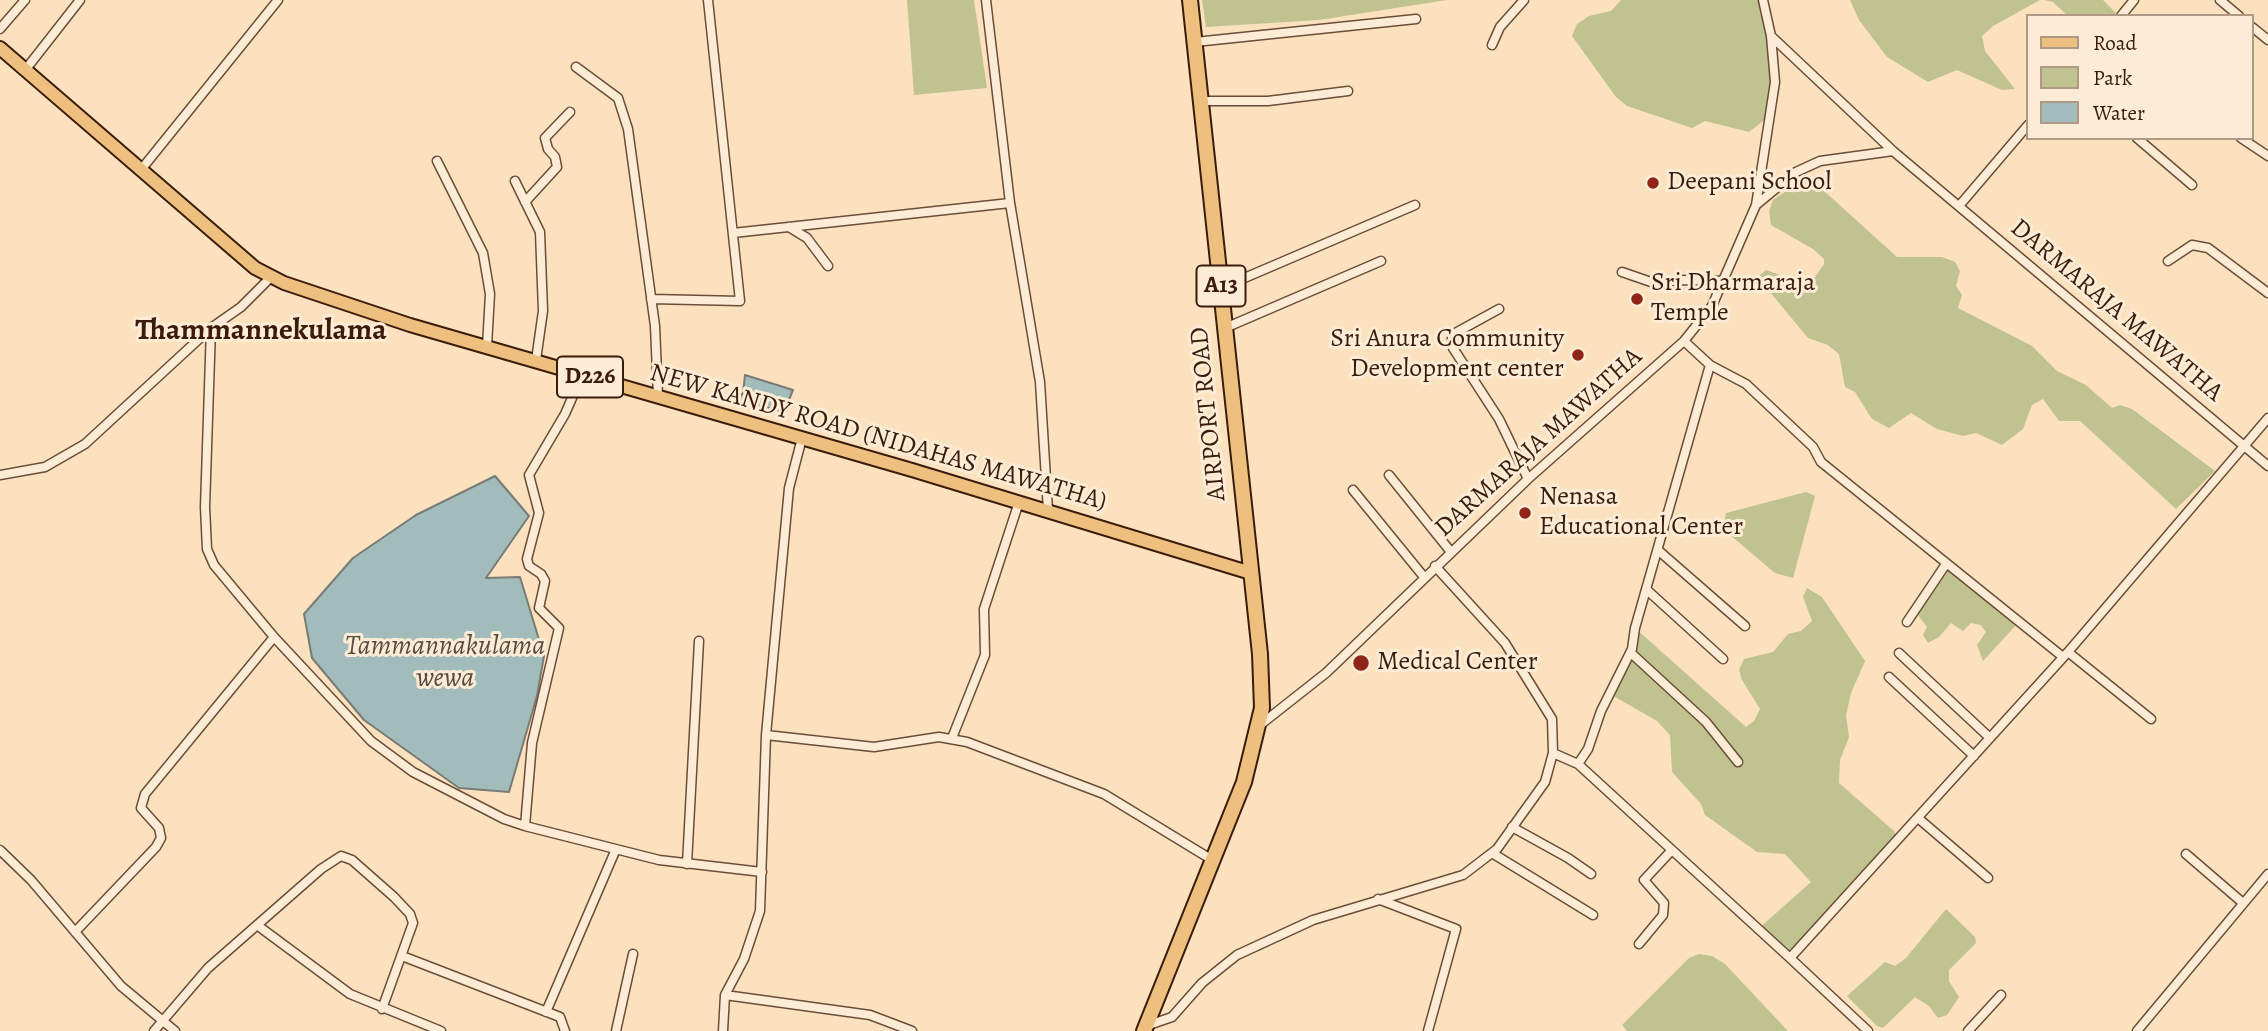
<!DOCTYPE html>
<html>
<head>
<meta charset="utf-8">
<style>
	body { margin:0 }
	#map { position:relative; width:2268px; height:1031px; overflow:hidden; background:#fbe1be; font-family:Alegreya,serif }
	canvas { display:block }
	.legend { position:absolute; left:2026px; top:14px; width:228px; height:126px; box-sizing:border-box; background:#fcecd5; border:2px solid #af9984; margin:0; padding:9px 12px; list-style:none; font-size:21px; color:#3b1c0b }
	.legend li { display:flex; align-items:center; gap:14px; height:35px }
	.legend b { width:35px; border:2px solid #af9984 }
</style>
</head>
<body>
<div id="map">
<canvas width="2268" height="1031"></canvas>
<ul class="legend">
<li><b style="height:9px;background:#eec07f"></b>Road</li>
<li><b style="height:19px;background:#c0c290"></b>Park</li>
<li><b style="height:19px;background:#a2bbbb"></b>Water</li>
</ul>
</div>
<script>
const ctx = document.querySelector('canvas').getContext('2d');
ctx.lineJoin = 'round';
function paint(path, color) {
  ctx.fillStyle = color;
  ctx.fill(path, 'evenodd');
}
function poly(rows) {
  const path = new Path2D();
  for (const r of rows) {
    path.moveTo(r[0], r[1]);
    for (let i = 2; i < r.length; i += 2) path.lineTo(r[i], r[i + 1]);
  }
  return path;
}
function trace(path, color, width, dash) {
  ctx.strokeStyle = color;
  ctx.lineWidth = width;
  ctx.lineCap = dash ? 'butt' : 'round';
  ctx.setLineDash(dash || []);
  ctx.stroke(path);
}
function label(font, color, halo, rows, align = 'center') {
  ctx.font = font + ' Alegreya,serif';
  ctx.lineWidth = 6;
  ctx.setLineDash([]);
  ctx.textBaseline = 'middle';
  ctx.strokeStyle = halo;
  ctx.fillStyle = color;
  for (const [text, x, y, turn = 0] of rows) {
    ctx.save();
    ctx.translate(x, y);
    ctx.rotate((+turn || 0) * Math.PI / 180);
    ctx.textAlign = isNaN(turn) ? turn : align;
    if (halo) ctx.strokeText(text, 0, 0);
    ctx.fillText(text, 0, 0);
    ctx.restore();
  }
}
paint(poly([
	[907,0,974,0,987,88,914,95],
	[1202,0,1447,0,1319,20,1206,27],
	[1621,0,1763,0,1771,36,1772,114,1749,132,1705,121,1692,128,1627,106,1616,97,1572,36,1577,24,1589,16,1611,11],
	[1850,0,2040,0,1993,26,1982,36,1985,51,2015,89,2002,90,1957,70,1928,82,1887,57,1859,20],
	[2044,0,2103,0,2116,13,2114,16,2068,16,2053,2],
	[1809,182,1823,190,1897,257,1942,257,1955,262,1960,271,1956,286,1962,295,1958,308,2032,346,2057,371,2086,385,2112,408,2120,405,2132,409,2215,471,2176,509,2080,421,2059,421,2043,399,2032,405,2023,429,2002,445,1976,433,1963,436,1937,429,1911,413,1889,428,1872,419,1855,392,1845,387,1839,354,1828,345,1808,338,1765,286,1760,275,1766,270,1806,284,1815,277,1824,264,1824,259,1813,249,1771,225,1769,211,1773,200,1792,187],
	[1806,492,1815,496,1793,578,1775,573,1723,529,1726,513],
	[1950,568,2019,622,1983,661,1977,645,1986,632,1981,625,1971,623,1963,631,1951,623,1939,637,1928,643,1923,635,1927,627,1918,615],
	[1807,588,1822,597,1865,661,1851,693,1846,715,1849,737,1840,760,1839,783,1894,831,1898,840,1793,960,1758,929,1811,882,1785,854,1757,852,1705,815,1701,804,1672,772,1670,735,1657,721,1610,694,1628,661,1635,628,1746,727,1754,721,1760,709,1742,680,1739,670,1744,659,1773,652,1788,634,1801,631,1812,621,1803,597],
	[1946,909,1975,937,1976,943,1949,970,1949,981,1959,997,1947,1015,1938,1018,1929,1006,1915,997,1883,1028,1877,1026,1847,996,1885,962,1895,966,1906,958],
	[1699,954,1712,956,1725,964,1788,1031,1627,1031,1622,1025,1689,958]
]), '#c0c290');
const water = poly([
	[745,375,793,390,784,412,737,400,743,393,745,375],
	[495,476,529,516,486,578,520,577,544,656,537,696,509,792,459,788,364,720,312,658,304,614,353,558,416,515,495,476]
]);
paint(water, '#a2bbbb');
trace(water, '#797b75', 2);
const minor = poly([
	[986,0,1010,203,1040,382,1048,511],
	[1763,0,1771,36,1893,151],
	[2220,0,2239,16],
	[2121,16,2134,0],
	[2252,27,2268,40],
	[0,29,25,0],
	[1195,42,1416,19],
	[1492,45,1500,27,1524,0],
	[576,67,618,98,628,129,655,326,658,397],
	[26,69,80,0],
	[1201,101,1268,101,1348,91],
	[2137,138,2192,185],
	[2241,138,2268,156],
	[437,161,483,253,490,294,487,346],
	[140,171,278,0],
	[515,181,540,232,543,311,536,360],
	[525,202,557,167,555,157,548,149,545,138,570,112],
	[1756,205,1775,82,1771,36],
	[1959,206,2028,125],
	[789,227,807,238,828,266],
	[733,233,1010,203],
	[2168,261,2192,245,2208,248,2268,293],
	[1622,272,1654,283,1681,280,1724,281],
	[1221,288,1415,205],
	[651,299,740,301,708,0],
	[1499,309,1457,332,1452,338,1453,348,1499,419,1528,479],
	[211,328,205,507,207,549,214,565,274,637,371,741,413,772,504,819,525,826,659,860,762,872],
	[1225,328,1381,261],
	[1710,365,1746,384,1813,447,1821,462,2063,657],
	[0,475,45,467,85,444,211,328,241,307,271,277],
	[1389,475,1451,552],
	[1353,490,1424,577],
	[1659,551,1745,626],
	[1647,590,1723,659],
	[1907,622,1946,564],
	[2068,652,2151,719],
	[1631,653,1706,722,1738,762],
	[1899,653,1990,738],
	[1889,677,1974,756],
	[1260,725,1326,673,1528,479,1684,341,1712,306,1756,205,1796,172,1820,161,1893,151,2268,466],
	[766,735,874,747,939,737,967,742,1104,794,1214,861],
	[952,738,985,655,984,609,1019,502],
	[1553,753,1578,764,1790,958,2068,652,2268,418],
	[1578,764,1588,749,1601,711,1632,649,1635,628,1710,365,1684,341],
	[1918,818,1988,878],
	[525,826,532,743,559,628,539,608,545,581,541,574,529,566,527,559,539,513,529,475,565,414,582,375],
	[1512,827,1568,858,1591,874],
	[0,850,31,880,121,986,175,1031],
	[1492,853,1593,915],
	[2186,854,2243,903],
	[687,864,699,641],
	[1378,899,1456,929,1428,1031],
	[257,925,350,994,441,1031],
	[75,932,156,847,161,838,159,828,141,808,145,794,274,637],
	[1639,944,1663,915,1664,903,1644,880,1671,851],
	[402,956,560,1017,565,1031],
	[1790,958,1868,1031],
	[725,995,870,1015,912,1031],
	[546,1012,616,849],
	[1146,1026,1172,1017,1202,983,1237,955,1313,920,1463,875,1497,849,1545,782,1553,753,1552,719,1505,643,1435,566],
	[154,1031,208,968,321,869,341,856,352,860,394,897,410,914,413,923,382,1009],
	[616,1031,633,954],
	[723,1031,725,995,744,959,760,911,766,735,789,488,802,438],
	[1968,1031,2001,995],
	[2137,1031,2268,874]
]);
const primary = poly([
	[0,48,255,268,284,283,410,325,912,470,1251,573]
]);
const trunk = poly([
	[1144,1031,1244,782,1262,708,1260,654,1190,0]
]);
trace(minor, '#6b4d38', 11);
trace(primary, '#3b1c0b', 16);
trace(trunk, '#3b1c0b', 18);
trace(minor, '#fcecd5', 8);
trace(primary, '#eec07f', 12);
trace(trunk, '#eec07f', 14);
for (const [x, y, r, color] of [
	[1653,183,7,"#8f2418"],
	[1637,299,7,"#8f2418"],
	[1578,355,7,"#8f2418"],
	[1525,513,7,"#8f2418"],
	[1361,663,9,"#8f2418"]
]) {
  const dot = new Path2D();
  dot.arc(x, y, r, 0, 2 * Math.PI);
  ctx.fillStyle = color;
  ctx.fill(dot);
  trace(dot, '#fcecd5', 2.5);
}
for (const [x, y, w] of [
	[1221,286,49],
	[590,377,66]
]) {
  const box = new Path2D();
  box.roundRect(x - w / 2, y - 20.5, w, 41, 5);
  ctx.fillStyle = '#fcecd5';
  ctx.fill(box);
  trace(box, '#3b1c0b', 2);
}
label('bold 24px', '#3b1c0b', null, [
	["A13",1221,286],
	["D226",590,377]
]);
label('26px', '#3b1c0b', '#fcecd5', [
	["Deepani School",1667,183],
	["Sri Dharmaraja",1651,284],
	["Temple",1651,314],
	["Sri Anura Community",1564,340,"right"],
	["Development center",1564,370,"right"],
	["Nenasa",1539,498],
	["Educational Center",1539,528],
	["Medical Center",1377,663]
], 'left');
label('26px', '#3b1c0b', '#fcecd5', [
	["DARMARAJA MAWATHA",2116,311,40],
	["AIRPORT ROAD",1209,414,-96],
	["NEW KANDY ROAD (NIDAHAS MAWATHA)",878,438,16],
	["DARMARAJA MAWATHA",1539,443,-42]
]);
label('italic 28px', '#5a4c40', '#fcecd5', [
	["Tammannakulama",445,647],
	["wewa",445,679]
]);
label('bold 30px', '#3b1c0b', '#fcecd5', [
	["Thammannekulama",261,332]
]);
</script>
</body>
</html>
